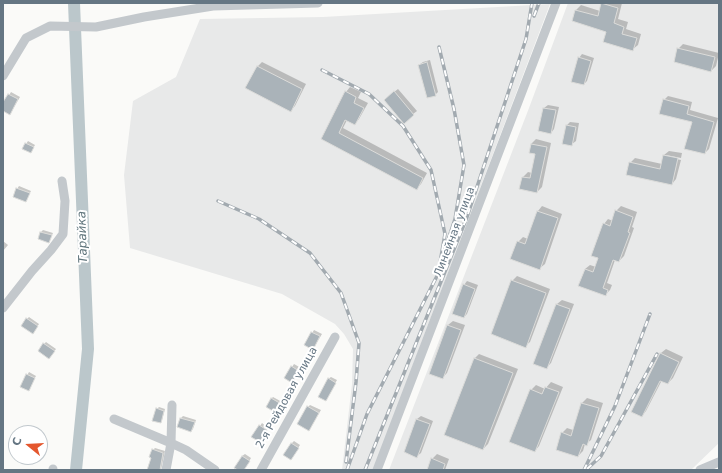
<!DOCTYPE html>
<html>
<head>
<meta charset="utf-8">
<style>
	body { margin:0 }
	#map { position:relative; width:722px; height:473px; overflow:hidden; background:#fafaf8; font-family:"DejaVu Sans",sans-serif }
	canvas { display:block }
	.frame { position:absolute; inset:0; border:4px solid #657683; pointer-events:none }
	.north { position:absolute; left:8px; top:425px; width:40px; height:40px; box-sizing:border-box; background:#fff; border:1px solid #c1c8cd; border-radius:50%; rotate:288deg; font-size:11px; font-weight:700; line-height:16px; text-align:center; color:#657683 }
	.north::after { content:''; display:block; margin:auto; width:14px; height:18px; background:#e4572e; clip-path:polygon(50% 0,100% 100%,50% 72%,0 100%) }
</style>
</head>
<body>
<div id="map">
<canvas width="722" height="473"></canvas>
<div class="frame"></div>
<div class="north">С</div>
</div>
<script>
const ctx = document.querySelector('canvas').getContext('2d');
ctx.lineJoin = 'round';
function paint(path, color) {
  ctx.fillStyle = color;
  ctx.fill(path, 'evenodd');
}
function poly(rows) {
  const path = new Path2D();
  for (const r of rows) {
    path.moveTo(r[0], r[1]);
    for (let i = 2; i < r.length; i += 2) path.lineTo(r[i], r[i + 1]);
  }
  return path;
}
function trace(path, color, width, dash) {
  ctx.strokeStyle = color;
  ctx.lineWidth = width;
  ctx.lineCap = dash ? 'butt' : 'round';
  ctx.setLineDash(dash || []);
  ctx.stroke(path);
}
function label(font, color, halo, rows, align = 'center') {
  ctx.font = font + ' "DejaVu Sans",sans-serif';
  ctx.lineWidth = 4;
  ctx.setLineDash([]);
  ctx.textBaseline = 'middle';
  ctx.strokeStyle = halo;
  ctx.fillStyle = color;
  for (const [text, x, y, turn = 0] of rows) {
    ctx.save();
    ctx.translate(x, y);
    ctx.rotate((+turn || 0) * Math.PI / 180);
    ctx.textAlign = isNaN(turn) ? turn : align;
    if (halo) ctx.strokeText(text, 0, 0);
    ctx.fillText(text, 0, 0);
    ctx.restore();
  }
}
paint(poly([
	[568,3,719,3,719,443,692,469,690,470,389,470,529,108],
	[550,4,373,470,342,470,352,384,353,349,344,334,335,324,282,294,130,248,124,175,133,101,176,77,200,19,323,17]
]), '#e8e9e9');
paint(poly([
	[603,3,622,3,618,19,628,22,626,29,641,34,638,45,633,49,608,31,573,21,576,10,581,5,600,11],
	[683,44,719,53,716,66,711,71,678,49],
	[582,54,594,58,587,81,584,84,579,58],
	[430,60,438,92,435,95,419,65,423,62],
	[262,62,306,84,295,106,291,110,257,67],
	[350,87,361,92,358,98,368,103,359,119,355,124,347,120,343,128,427,173,421,184,416,189,322,139,346,92],
	[398,89,417,111,413,114,389,96],
	[11,92,20,97,10,114,3,110,3,105],
	[668,96,692,102,690,110,718,118,709,149,705,153,693,121,664,100],
	[548,105,559,107,554,129,551,133,539,130,544,108],
	[570,122,579,123,576,141,572,144,563,143,567,125],
	[536,139,551,143,542,187,537,192,523,177,528,172,532,173,537,154,531,144],
	[28,141,35,145,31,152,26,144],
	[669,151,682,153,681,158,666,155,666,157,681,160,676,179,672,184,630,163,635,158,662,164,664,155],
	[19,186,31,191,26,201,17,189],
	[542,206,562,214,545,264,540,268,518,242,523,237,528,239,538,211],
	[621,206,637,212,632,227,634,228,624,256,619,261,615,260,607,283,612,285,610,290,605,295,585,269,590,265,596,267,599,258,604,224,608,219,613,221,616,211],
	[43,230,53,233,49,242,39,239,41,232],
	[3,241,8,245,3,251],
	[517,276,550,289,530,342,525,346,512,281],
	[467,281,478,285,467,314,464,317,464,285],
	[562,300,574,304,551,363,546,368,534,364,557,304],
	[29,317,39,324,35,330,27,319],
	[453,321,465,325,447,373,442,378,448,325],
	[314,330,322,334,313,349,305,345],
	[46,342,56,349,51,356,44,344],
	[666,349,683,357,673,378,668,383,662,380,646,411,642,416,632,411,661,353],
	[479,354,518,369,488,444,483,449,475,358],
	[294,364,301,368,292,382,292,367],
	[29,372,36,376,28,390,21,386],
	[331,377,337,380,326,400,328,379],
	[551,382,563,387,539,446,535,451,531,390,536,385,545,389],
	[273,397,284,403,280,410,271,399],
	[587,398,603,403,591,440,586,444,585,444,583,451,578,456,562,433,567,428,573,430,582,403],
	[310,405,321,410,309,430,308,407],
	[159,407,165,409,162,420,160,422,157,409],
	[183,416,196,420,193,429,191,431,179,427,181,418],
	[421,416,433,421,421,453,417,456,417,419],
	[262,423,268,428,261,439,260,426],
	[294,441,300,445,291,459,291,444],
	[155,448,165,451,161,470,151,470,153,450],
	[245,454,251,458,244,470,239,470,242,456],
	[437,454,449,459,445,470,428,470,432,459]
]), '#0003');
trace(poly([
	[74,3,88,349,76,470]
]), '#bbc7cb', 12);
const building = poly([
	[601,3,618,8,614,23,624,27,622,34,637,38,633,51,603,42,606,32,572,21,575,10,598,16,601,3],
	[677,48,715,57,711,72,674,62,677,48],
	[578,57,591,61,584,85,571,82,578,57],
	[427,62,436,96,427,98,418,65,427,62],
	[257,66,302,89,291,112,245,88,257,66],
	[345,91,356,97,354,103,364,108,355,125,345,120,339,133,423,178,417,190,321,139,345,91],
	[394,91,414,115,404,124,384,100,394,91],
	[8,94,18,99,10,115,3,111,3,102,8,94],
	[663,99,689,106,687,114,714,122,705,154,684,149,692,122,659,114,663,99],
	[543,108,556,110,551,134,538,131,543,108],
	[566,125,576,127,572,146,562,144,566,125],
	[25,143,34,147,31,153,22,149,25,143],
	[531,144,547,147,537,193,519,189,522,177,530,178,535,154,529,153,531,144],
	[663,155,678,158,672,185,626,175,629,162,660,169,663,155],
	[16,188,30,193,26,202,13,197,16,188],
	[615,210,633,217,628,232,630,233,619,262,613,260,603,288,608,290,606,296,578,286,585,269,593,272,598,258,591,256,603,223,610,226,615,210],
	[537,211,558,218,540,270,510,259,517,241,525,244,537,211],
	[40,232,52,235,49,243,38,239,40,232],
	[511,280,546,293,526,348,491,334,511,280],
	[463,284,475,289,464,318,452,314,463,284],
	[556,304,570,309,547,369,533,364,556,304],
	[26,318,38,326,33,334,21,326,26,318],
	[447,325,461,330,443,379,429,374,447,325],
	[311,332,320,336,313,350,304,345,311,332],
	[43,343,55,351,49,359,38,351,43,343],
	[660,353,679,362,668,384,660,381,642,417,631,412,660,353],
	[474,358,513,373,483,450,444,435,474,358],
	[291,366,299,371,292,383,284,378,291,366],
	[26,374,35,378,29,391,20,387,26,374],
	[328,378,336,383,326,401,318,397,328,378],
	[545,387,559,392,535,452,509,442,530,389,542,394,545,387],
	[271,398,283,405,278,414,266,407,271,398],
	[581,403,599,408,587,446,583,444,578,457,556,450,561,432,571,436,581,403],
	[307,406,319,413,309,431,297,424,307,406],
	[156,408,164,411,161,423,152,421,156,408],
	[180,418,195,422,191,432,177,427,180,418],
	[416,419,430,424,417,458,404,452,416,419],
	[259,425,267,430,260,442,251,437,259,425],
	[291,443,299,448,291,460,283,455,291,443],
	[152,449,163,453,160,470,147,470,151,458,149,457,152,449],
	[242,456,250,461,244,470,238,470,234,468,242,456],
	[431,458,445,464,443,470,427,470,431,458]
]);
paint(building, '#aab3b9');
trace(building, '#dcdcda', 1);
trace(poly([
	[3,76,26,38,50,26,96,27,144,17,213,6,318,3],
	[3,308,32,271,51,250,63,234,65,201,62,181],
	[114,419,171,443,186,450,215,470],
	[53,470,53,469],
	[166,470,171,443,172,405],
	[261,470,335,337],
	[377,470,556,3],
	[700,470,719,462]
]), '#c3c8cc', 9);
const rail = poly([
	[534,16,539,3],
	[439,47,454,109,464,165,455,219,447,243],
	[322,70,369,94,403,126,431,170,445,234,438,274,367,414,347,470],
	[218,201,259,219,310,253,341,293,359,343,356,382,346,462],
	[587,469,601,456,657,354],
	[365,470,467,217,526,39,532,3],
	[584,470,615,406,650,314]
]);
trace(rail, '#a2aab0', 3.5);
trace(rail, '#fff', 2, [6]);
label('11px', '#657683', '#fff', [
	["Линейная улица",455,232,-69],
	["2-я Рейдовая улица",287,398,-61]
]);
label('italic 12px', '#60757c', '#fff', [
	["Тарайка",83,237,-92]
]);
</script>
</body>
</html>
